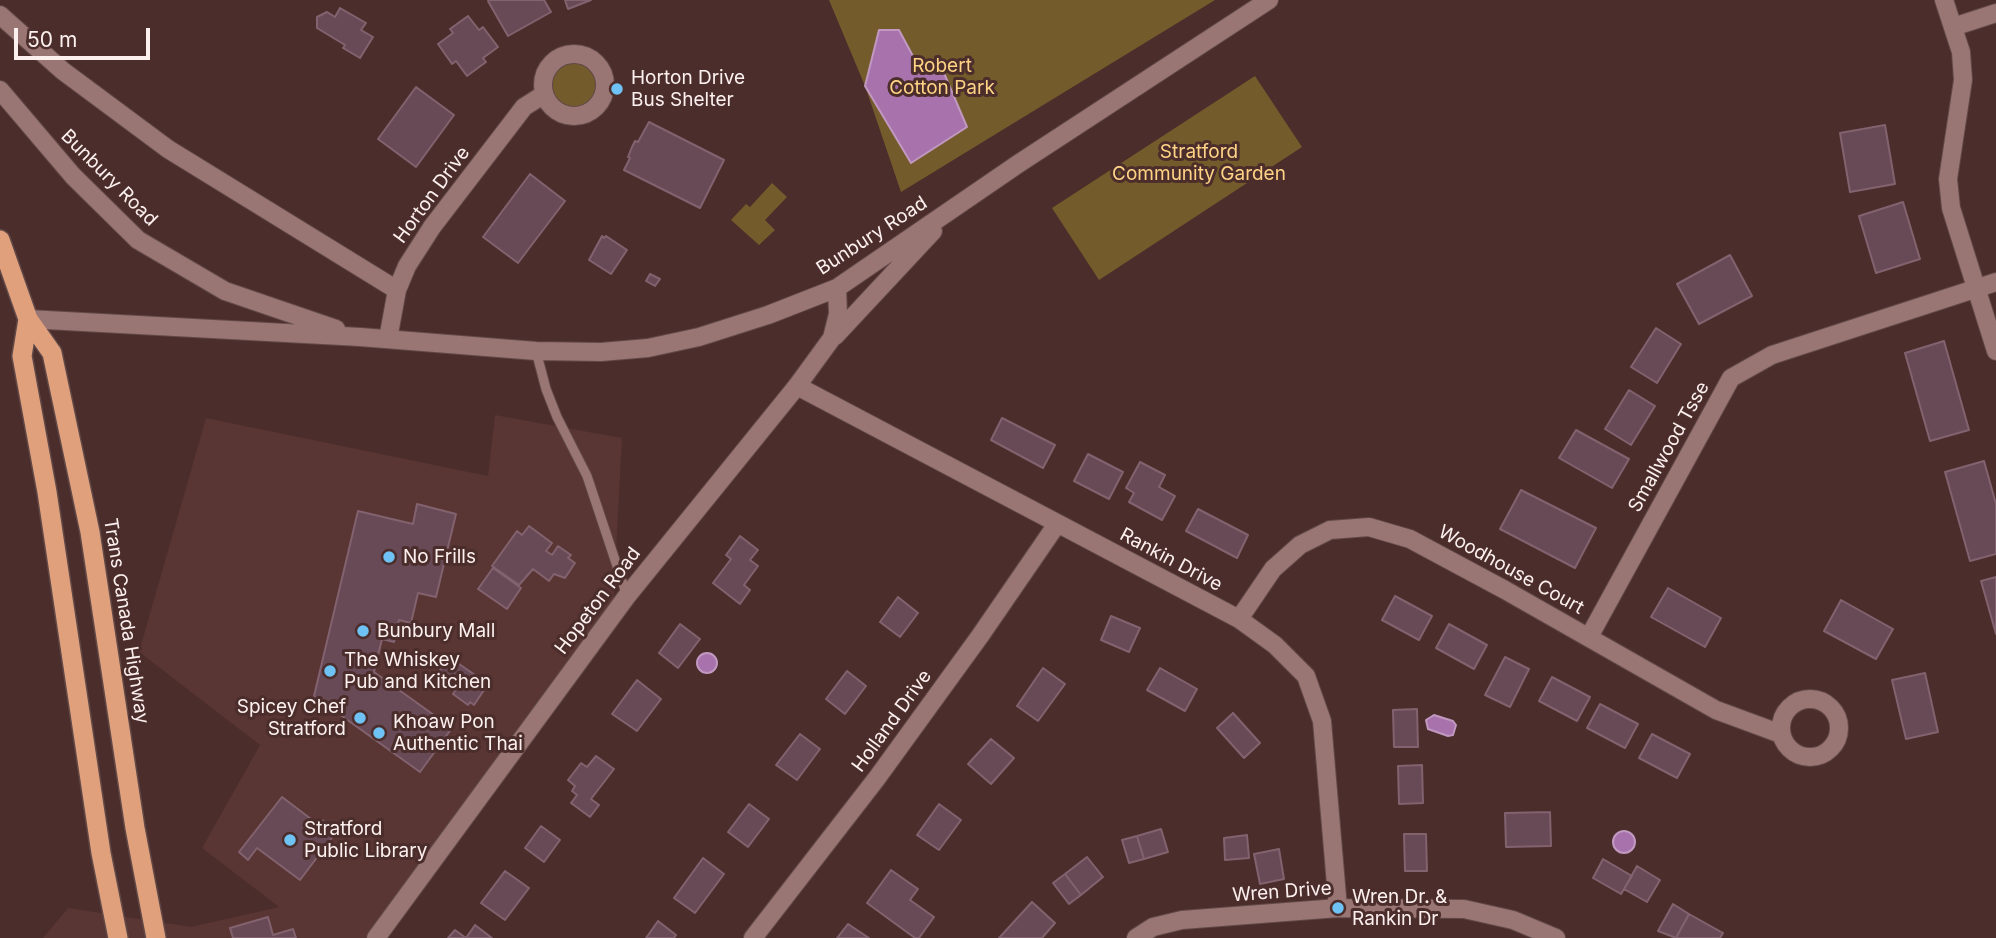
<!DOCTYPE html>
<html>
<head>
<meta charset="utf-8">
<style>
	body { margin:0 }
	#map { position:relative; width:1996px; height:938px; overflow:hidden; background:#4b2d2b; font-family:Inter,sans-serif }
	canvas { display:block }
	.scale { position:absolute; left:14px; top:28px; width:136px; height:32px; box-sizing:border-box; border:4px solid #fcf0ef; border-top:0; padding-left:9px; font-size:21px; line-height:24px; white-space:nowrap; color:#fcf0ef; -webkit-text-stroke:5px #4b2d2b; paint-order:stroke }
</style>
</head>
<body>
<div id="map">
<canvas width="1996" height="938"></canvas>
<div class="scale">50 m</div>
</div>
<script>
const ctx = document.querySelector('canvas').getContext('2d');
ctx.lineJoin = 'round';
function paint(path, color) {
  ctx.fillStyle = color;
  ctx.fill(path, 'evenodd');
}
function poly(rows) {
  const path = new Path2D();
  for (const r of rows) {
    if (r.length === 3) {
      path.moveTo(r[0] + r[2], r[1]);
      path.arc(r[0], r[1], r[2], 0, 2 * Math.PI);
      continue;
    }
    path.moveTo(r[0], r[1]);
    for (let i = 2; i < r.length; i += 2) path.lineTo(r[i], r[i + 1]);
  }
  return path;
}
function trace(path, color, width, dash) {
  ctx.strokeStyle = color;
  ctx.lineWidth = width;
  ctx.lineCap = dash ? 'butt' : 'round';
  ctx.setLineDash(dash || []);
  ctx.stroke(path);
}
function label(font, color, halo, rows, align = 'center') {
  ctx.font = font + ' Inter,sans-serif';
  ctx.lineWidth = 6;
  ctx.setLineDash([]);
  ctx.textBaseline = 'middle';
  ctx.strokeStyle = halo;
  ctx.fillStyle = color;
  for (const [text, x, y, turn = 0] of rows) {
    ctx.save();
    ctx.translate(x, y);
    ctx.rotate((+turn || 0) * Math.PI / 180);
    ctx.textAlign = isNaN(turn) ? turn : align;
    if (halo) ctx.strokeText(text, 0, 0);
    ctx.fillText(text, 0, 0);
    ctx.restore();
  }
}
paint(poly([
	[495,415,622,438,613,610,383,938,43,938,68,908,191,927,279,907,202,848,260,745,139,652,206,418,488,476]
]), '#593533');
paint(poly([
	[829,0,1215,0,901,192,865,86],
	[574,85,23],
	[1255,76,1302,147,1099,280,1052,208],
	[772,183,787,197,765,220,775,230,759,245,731,220,746,204,750,207]
]), '#745b2b');
const water = poly([
	[879,30,899,30,914,58,941,66,967,127,911,163,865,86,879,30],
	[707,663,10],
	[1434,715,1453,721,1456,725,1453,735,1448,736,1428,729,1426,720,1434,715],
	[1624,842,11]
]);
paint(water, '#a873ac');
trace(water, '#c198c0', 2);
const building = poly([
	[490,0,544,0,551,12,508,36,488,1,490,0],
	[565,0,591,0,568,9,565,0],
	[340,8,366,23,361,30,373,37,360,58,343,48,345,45,317,28,317,17,327,12,335,17,340,8],
	[468,16,479,30,483,27,498,47,483,58,486,62,467,76,456,61,452,64,438,44,453,33,450,29,468,16],
	[416,87,454,115,416,167,378,139,416,87],
	[649,122,724,160,700,208,624,170,630,158,628,157,632,147,635,141,638,142,649,122],
	[1885,125,1895,184,1850,192,1840,133,1885,125],
	[530,174,565,201,518,263,483,237,530,174],
	[1903,202,1920,259,1876,273,1859,216,1903,202],
	[602,236,604,238,606,236,627,250,611,274,589,260,602,236],
	[1730,255,1752,296,1699,324,1677,284,1730,255],
	[650,274,660,279,655,286,646,281,650,274],
	[1656,328,1681,344,1657,383,1631,367,1656,328],
	[1944,341,1969,430,1930,441,1905,353,1944,341],
	[1629,390,1655,406,1631,445,1605,429,1629,390],
	[1002,418,1055,445,1043,468,991,440,1002,418],
	[1576,430,1629,459,1612,488,1559,458,1576,430],
	[1088,454,1123,472,1109,499,1074,481,1088,454],
	[1984,461,1996,504,1996,554,1970,561,1945,472,1984,461],
	[1140,462,1165,475,1159,487,1175,496,1162,520,1129,502,1134,493,1126,488,1140,462],
	[1521,490,1596,528,1575,568,1500,529,1521,490],
	[417,504,456,514,436,597,418,593,411,623,399,620,394,642,382,639,374,672,452,728,420,772,314,696,358,511,413,524,417,504],
	[1198,509,1248,535,1237,558,1186,531,1198,509],
	[529,526,552,543,546,551,552,555,558,546,571,555,568,558,575,563,565,578,554,574,549,581,533,569,519,585,492,566,517,531,522,535,529,526],
	[740,536,758,550,750,560,758,566,744,585,750,590,740,604,713,583,731,559,726,555,740,536],
	[493,568,521,588,507,609,478,589,493,568],
	[1996,577,1996,634,1981,581,1996,577],
	[1668,588,1721,618,1705,647,1651,617,1668,588],
	[1395,596,1432,616,1419,640,1382,620,1395,596],
	[898,597,918,613,900,637,880,622,898,597],
	[1841,600,1893,629,1876,659,1824,631,1841,600],
	[1111,616,1140,628,1129,652,1101,640,1111,616],
	[680,624,700,639,678,668,659,653,680,624],
	[1449,624,1487,645,1474,669,1436,648,1449,624],
	[449,657,488,684,474,705,470,702,468,705,453,694,455,691,435,677,449,657],
	[1505,657,1529,669,1510,707,1485,695,1505,657],
	[1043,668,1065,684,1038,721,1017,706,1043,668],
	[1160,668,1197,689,1185,711,1147,690,1160,668],
	[847,671,866,686,845,714,826,699,847,671],
	[1925,673,1938,732,1906,739,1892,680,1925,673],
	[1552,677,1590,697,1577,721,1539,701,1552,677],
	[637,680,661,699,637,731,612,714,637,680],
	[1600,704,1638,724,1625,748,1587,728,1600,704],
	[1417,709,1418,747,1394,747,1393,710,1417,709],
	[1233,713,1260,743,1244,758,1217,728,1233,713],
	[800,734,820,749,797,780,776,765,800,734],
	[1652,734,1690,754,1677,778,1639,758,1652,734],
	[991,739,1014,758,991,784,968,764,991,739],
	[596,756,614,769,591,799,599,805,590,817,571,803,577,795,572,791,575,786,568,780,581,763,587,767,596,756],
	[1422,765,1423,803,1399,804,1398,766,1422,765],
	[282,797,319,825,322,820,337,831,300,880,257,848,248,860,239,852,282,797],
	[749,804,769,819,748,847,728,832,749,804],
	[939,804,961,820,939,850,917,835,939,804],
	[1550,812,1551,846,1506,847,1505,813,1550,812],
	[541,826,560,840,544,862,525,848,541,826],
	[1161,829,1168,852,1144,859,1137,836,1161,829],
	[1404,834,1426,834,1427,871,1405,871,1404,834],
	[1247,835,1249,858,1225,860,1224,838,1247,835],
	[1137,836,1144,859,1129,863,1122,840,1137,836],
	[1279,849,1284,879,1260,884,1254,854,1279,849],
	[1087,857,1103,877,1081,895,1065,874,1087,857],
	[703,858,724,874,695,913,674,898,703,858],
	[1603,859,1632,876,1621,894,1593,878,1603,859],
	[1637,866,1660,880,1647,902,1624,889,1637,866],
	[891,870,918,889,910,900,934,917,919,938,915,938,867,903,891,870],
	[505,871,529,888,505,920,481,903,505,871],
	[1065,874,1081,895,1069,904,1053,883,1065,874],
	[1032,902,1055,923,1042,938,999,938,1032,902],
	[1673,904,1689,914,1676,938,1658,931,1673,904],
	[1689,914,1723,933,1720,938,1676,938,1689,914],
	[268,917,273,935,293,929,296,938,233,938,230,928,268,917],
	[658,921,676,935,674,938,646,938,658,921],
	[848,924,869,938,837,938,848,924],
	[475,925,492,938,448,938,455,930,466,938,475,925]
]);
paint(building, '#684a56');
trace(building, '#82626e', 2);
const service = poly([
	[536,351,546,389,557,417,587,476,627,596]
]);
const minor = poly([
	[1944,0,1961,52,1963,80,1948,179,1951,208,1996,351],
	[0,15,63,71,168,149,397,290],
	[1953,27,1996,13],
	[574,85,31],
	[388,339,397,290,407,266,432,227,524,107,543,95],
	[797,386,1239,619,1275,645,1306,676,1322,721,1338,908],
	[1239,619,1273,569,1300,545,1330,530,1369,527,1410,539,1505,590,1716,710,1781,734],
	[1589,637,1731,378,1772,355,1996,282],
	[1810,728,29],
	[753,938,877,778,980,636,1057,524],
	[1136,938,1153,927,1182,920,1338,908,1464,909,1513,920,1556,938]
]);
const secondary = poly([
	[0,90,73,176,138,240,225,291,336,329],
	[28,319,360,337,536,351,601,352,648,348,699,337,768,315,837,288,1018,164,1269,0],
	[835,336,933,231],
	[376,938,627,596,797,386,832,338,838,314,837,288]
]);
const trunk = poly([
	[0,240,28,319,52,353,90,532,135,828,156,938],
	[28,319,22,356,47,492,101,853,118,938]
]);
trace(service, '#614948', 11);
trace(minor, '#614948', 20);
trace(secondary, '#614948', 20);
trace(trunk, '#614948', 22);
trace(service, '#997573', 9);
trace(minor, '#997573', 18);
trace(secondary, '#997573', 18);
trace(trunk, '#e0a07c', 19);
for (const [x, y, r, color] of [
	[617,89,7,"#6fc2f4"],
	[389,557,7,"#6fc2f4"],
	[363,631,7,"#6fc2f4"],
	[330,671,7,"#6fc2f4"],
	[360,718,7,"#6fc2f4"],
	[379,733,7,"#6fc2f4"],
	[290,840,7,"#6fc2f4"],
	[1338,908,7,"#6fc2f4"]
]) {
  const dot = new Path2D();
  dot.arc(x, y, r, 0, 2 * Math.PI);
  ctx.fillStyle = color;
  ctx.fill(dot);
  trace(dot, '#4b2d2b', 2.5);
}
label('19px', '#fed386', '#4b2d2b', [
	["Robert",942,66],
	["Cotton Park",942,88],
	["Stratford",1199,152],
	["Community Garden",1199,174]
]);
label('19px', '#fcf0ef', '#4b2d2b', [
	["Horton Drive",631,78],
	["Bus Shelter",631,100],
	["No Frills",403,557],
	["Bunbury Mall",377,631],
	["The Whiskey",344,660],
	["Pub and Kitchen",344,682],
	["Spicey Chef",346,707,"right"],
	["Stratford",346,729,"right"],
	["Khoaw Pon",393,722],
	["Authentic Thai",393,744],
	["Stratford",304,829],
	["Public Library",304,851],
	["Wren Dr. &",1352,897],
	["Rankin Dr",1352,919]
], 'left');
label('19px', '#fcf0ef', '#4b2d2b', [
	["Bunbury Road",109,178,45],
	["Horton Drive",432,195,-54],
	["Bunbury Road",872,236,-33],
	["Smallwood Tsse",1669,447,-61],
	["Rankin Drive",1171,560,28],
	["Woodhouse Court",1511,570,29],
	["Hopeton Road",598,601,-53],
	["Trans Canada Highway",126,621,81],
	["Holland Drive",892,721,-54],
	["Wren Drive",1282,892,-4]
]);
</script>
</body>
</html>
